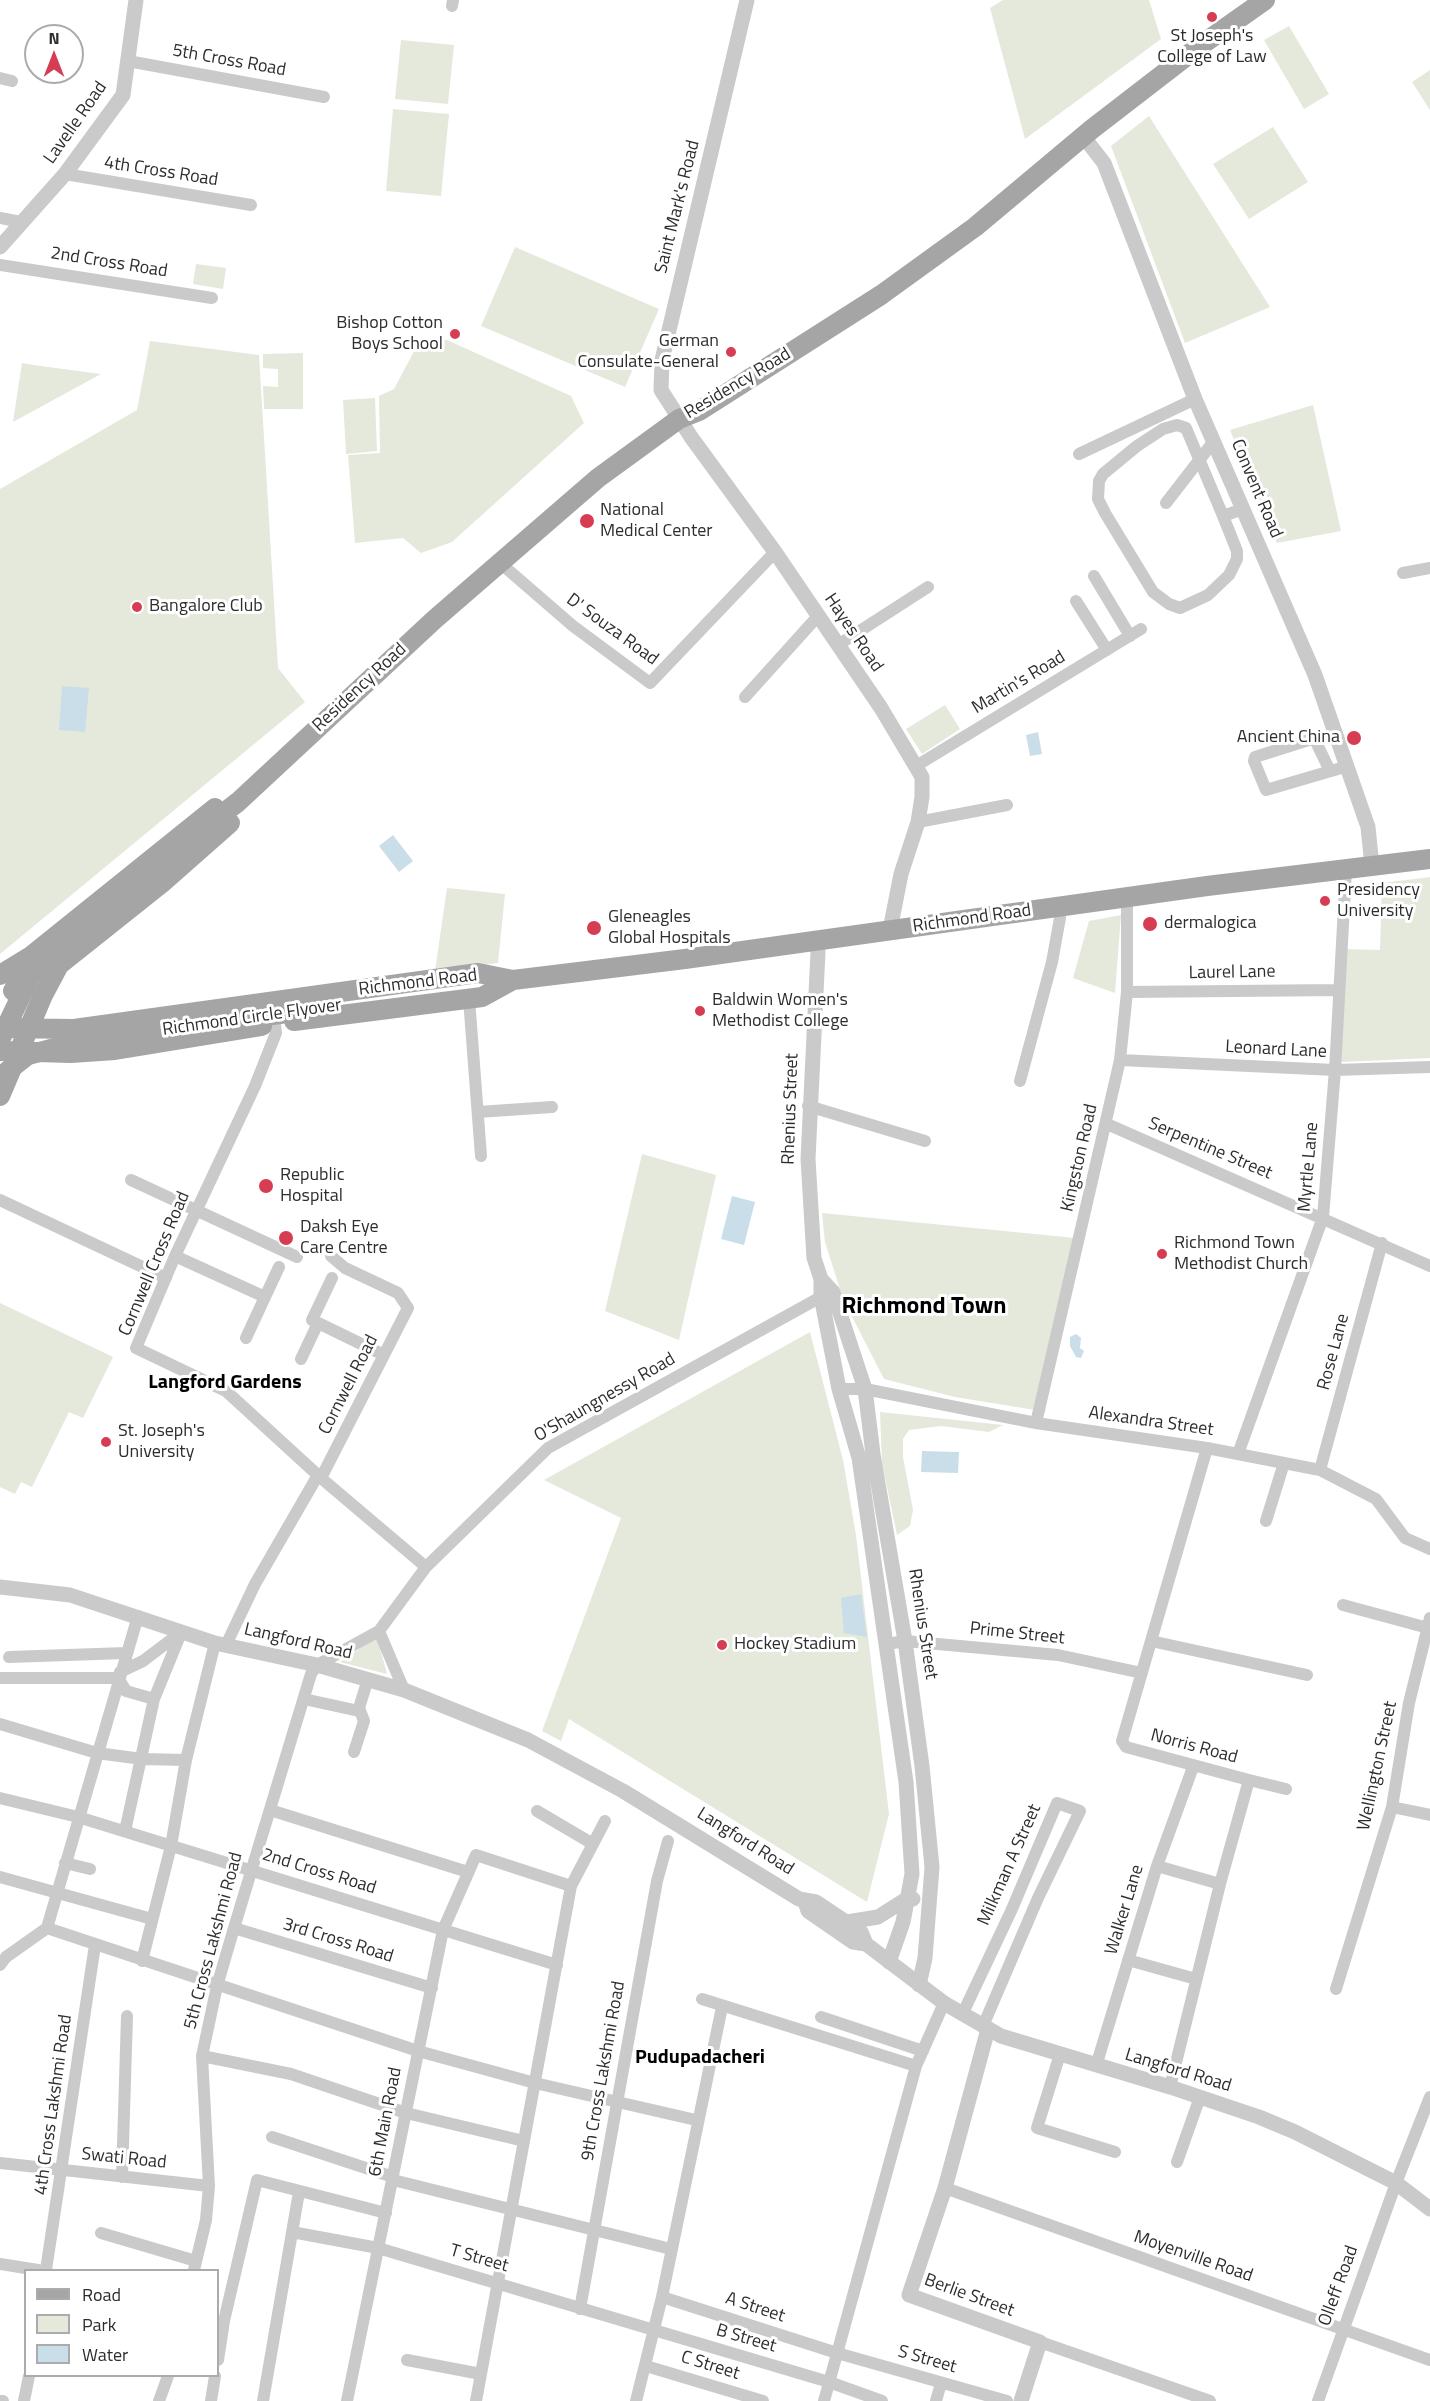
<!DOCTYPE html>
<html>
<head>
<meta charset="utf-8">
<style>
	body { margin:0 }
	#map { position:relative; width:1430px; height:2401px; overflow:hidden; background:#fff; font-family:"Titillium Web",sans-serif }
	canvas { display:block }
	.legend { position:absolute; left:24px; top:2269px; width:195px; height:108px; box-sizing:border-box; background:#fff; border:2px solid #ababab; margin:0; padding:8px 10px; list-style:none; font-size:18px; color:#2d2d2d }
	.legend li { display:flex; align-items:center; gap:12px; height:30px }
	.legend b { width:30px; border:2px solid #ababab }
	.north { position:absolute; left:24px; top:24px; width:60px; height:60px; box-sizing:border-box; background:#fff; border:2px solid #ababab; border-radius:50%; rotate:0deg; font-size:16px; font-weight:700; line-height:24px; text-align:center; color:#2d2d2d }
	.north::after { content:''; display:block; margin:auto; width:21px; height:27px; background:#d63d53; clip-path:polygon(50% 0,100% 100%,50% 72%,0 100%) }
</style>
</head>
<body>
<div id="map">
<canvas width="1430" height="2401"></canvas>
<ul class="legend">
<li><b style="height:8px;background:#a5a5a5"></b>Road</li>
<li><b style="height:16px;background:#e4e9db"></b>Park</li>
<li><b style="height:16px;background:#c9dee8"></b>Water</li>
</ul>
<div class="north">N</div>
</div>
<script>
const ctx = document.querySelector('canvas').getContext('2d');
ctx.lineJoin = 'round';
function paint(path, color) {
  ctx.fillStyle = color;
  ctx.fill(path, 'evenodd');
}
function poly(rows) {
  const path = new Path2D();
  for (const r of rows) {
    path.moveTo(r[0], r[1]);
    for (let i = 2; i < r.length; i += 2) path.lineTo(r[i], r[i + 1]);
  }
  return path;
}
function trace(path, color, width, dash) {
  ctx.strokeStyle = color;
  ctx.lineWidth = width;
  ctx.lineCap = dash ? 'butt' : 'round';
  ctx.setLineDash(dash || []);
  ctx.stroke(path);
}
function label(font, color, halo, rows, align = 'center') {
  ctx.font = font + ' "Titillium Web",sans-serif';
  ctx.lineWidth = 6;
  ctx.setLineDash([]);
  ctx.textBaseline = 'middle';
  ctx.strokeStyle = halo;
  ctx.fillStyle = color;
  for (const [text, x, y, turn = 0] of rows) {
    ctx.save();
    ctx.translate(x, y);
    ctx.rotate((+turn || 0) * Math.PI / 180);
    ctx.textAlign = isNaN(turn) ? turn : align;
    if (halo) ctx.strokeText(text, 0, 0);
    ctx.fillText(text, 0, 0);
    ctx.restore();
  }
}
paint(poly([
	[1003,0,1149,0,1161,39,1025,139,990,8],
	[1289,26,1329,94,1304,109,1264,40],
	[401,40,454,45,448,104,395,99],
	[1430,70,1430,110,1412,82],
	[393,109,449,114,441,196,386,191],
	[1149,116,1270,307,1185,343,1111,146],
	[1273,127,1308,182,1249,219,1213,164],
	[515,247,659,309,625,387,481,326],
	[196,264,226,268,223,289,193,284],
	[420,340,447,340,571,396,584,423,452,542,421,553,403,538,355,543,348,455,380,453,379,396,394,389],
	[150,341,259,355,278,668,305,702,0,954,0,489,137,410],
	[303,353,303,409,264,409,263,386,278,387,278,369,263,368,263,354],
	[22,363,33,365,101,374,13,422],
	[375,398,377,451,346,454,343,400],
	[1313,405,1341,531,1277,543,1230,430],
	[945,705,960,729,922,754,906,729],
	[1430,877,1430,1058,1341,1062,1345,949,1380,950,1382,883],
	[447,888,505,894,498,963,435,971],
	[1121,915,1115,993,1073,978,1089,921],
	[642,1154,716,1175,679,1340,605,1311],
	[822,1213,1075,1238,1035,1410,955,1397,884,1379,843,1299,825,1242],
	[0,1303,113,1357,83,1418,69,1412,32,1487,21,1482,15,1494,0,1487],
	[810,1332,843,1460,856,1535,889,1814,867,1902,569,1719,561,1741,542,1731,621,1518,544,1480],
	[880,1412,1003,1425,989,1432,941,1426,909,1430,903,1439,903,1457,913,1510,910,1526,897,1535,882,1463],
	[377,1637,387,1674,340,1662]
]), '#e4e9db');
paint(poly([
	[62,686,89,688,85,732,59,730],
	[1038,732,1042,754,1030,756,1026,735],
	[393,835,413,861,399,872,379,846],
	[732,1196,755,1202,744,1245,721,1239],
	[1076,1334,1081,1338,1080,1348,1084,1351,1081,1358,1076,1357,1070,1346,1070,1337],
	[922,1451,959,1452,958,1473,921,1472],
	[861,1594,867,1637,844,1633,841,1598]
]), '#c9dee8');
trace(poly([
	[452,6,453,0],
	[128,61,324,97],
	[0,78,12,81],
	[65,174,251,205],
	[0,218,21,222],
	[0,265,212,298],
	[1079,454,1195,399],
	[1166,503,1214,441],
	[1223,516,1186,428,1177,425,1163,429,1137,446,1103,474,1099,481,1098,499,1105,513,1153,592,1169,604,1180,608,1208,595,1229,575,1237,559,1237,551,1223,516,1243,509],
	[499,562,573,626,650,683,775,552],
	[1403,573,1430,568],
	[1094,576,1130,636],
	[1076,601,1107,650],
	[838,645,928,587],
	[745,697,818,616],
	[916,766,1141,629],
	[1330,771,1315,740,1312,739,1255,757,1254,761,1266,790,1348,766],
	[918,822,1007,805],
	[1127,992,1338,990],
	[469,999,481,1156],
	[275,1024,276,1033,255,1086,175,1256,136,1348,226,1391,321,1478,426,1567],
	[1120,1060,1335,1070,1430,1067],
	[1020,1081,1052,962,1060,918,1058,907],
	[808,1106,925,1141],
	[478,1112,552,1107],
	[1107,1124,1430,1266],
	[131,1180,297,1257],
	[0,1200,166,1278],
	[175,1256,265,1297,246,1338],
	[332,1278,312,1320,384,1355],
	[265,1297,279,1267],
	[301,1359,318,1323],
	[839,1389,865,1389,1036,1423,1207,1448,1320,1470,1376,1499,1405,1538,1430,1549],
	[1036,1423,1120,1060,1127,992,1127,897],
	[1238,1454,1323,1217,1335,1070,1346,870],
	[1320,1470,1382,1243],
	[321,1478,408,1308,398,1293,345,1268,331,1256],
	[1266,1521,1284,1463],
	[1343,1605,1428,1628],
	[379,1631,404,1690],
	[1151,1641,1307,1675],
	[887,1644,905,1641,1058,1655,1142,1673],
	[226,1645,255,1584,318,1475],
	[9,1657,126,1653],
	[120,1672,143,1661,180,1633],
	[0,1678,118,1678,126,1691,154,1699],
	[304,1699,359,1711],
	[0,1724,97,1753,142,1759,186,1760],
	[354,1752,364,1721,359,1708,368,1679],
	[1249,1780,1286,1789],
	[0,1798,78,1817,557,1965],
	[1392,1807,1430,1815],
	[270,1810,468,1872],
	[537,1811,593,1844],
	[125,1831,154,1699,181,1633],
	[65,1863,90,1869],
	[1157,1866,1220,1884],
	[0,1877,152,1919],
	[47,1928,418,2051,535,2083,696,2120],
	[234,1928,432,1988],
	[1128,1960,1196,1979],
	[142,1961,171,1846,186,1760,215,1643],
	[0,1965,6,1957,47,1928,138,1616],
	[1336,1989,1392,1807,1409,1703,1430,1618],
	[702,1999,916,2066],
	[962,2015,1012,1909,1057,1803,1080,1811,1038,1898,983,2026],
	[821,2017,923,2051],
	[1060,2054,1037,2128,1115,2152],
	[202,2056,291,2074,406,2113,524,2141],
	[1096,2066,1157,1866,1193,1767],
	[1170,2087,1220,1884,1249,1780,1126,1747,1122,1741,1207,1448],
	[272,2137,393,2177],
	[1177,2162,1200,2097],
	[0,2163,209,2186],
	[122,2177,127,2016],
	[393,2180,671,2249],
	[945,2188,1430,2360],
	[292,2232,378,2248,829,2382,882,2401],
	[101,2233,196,2261],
	[0,2264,38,2270],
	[46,2270,95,1945],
	[194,2270,206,2220,209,2186,202,2056,217,1986,234,1928,311,1674,317,1665,379,1631,426,1567,548,1448,828,1293],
	[662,2297,837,2353,1007,2401],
	[580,2309,657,1881,668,1841],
	[1040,2342,1210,2401],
	[218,2360,224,2321,257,2180,386,2213],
	[407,2360,481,2374],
	[646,2366,763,2401],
	[0,2401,3,2401],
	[24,2401,29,2376],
	[159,2401,168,2376],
	[211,2401,215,2376],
	[263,2401,299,2192],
	[347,2401,443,1930,476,1855,571,1886],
	[476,2401,571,1886,605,1821],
	[636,2401,662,2297,722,2007],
	[824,2401,916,2066,944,2003],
	[936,2401,941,2383],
	[1318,2401,1396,2183,1430,2097]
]), '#cacaca', 12);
trace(poly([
	[747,0,662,360,661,390,691,437,775,552,881,708,922,777,922,797,918,822,901,874,890,930],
	[1083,136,1104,163,1195,399,1315,675,1368,827,1372,866],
	[0,247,65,174,123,95,136,0],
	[816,940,818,952,808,1159,814,1258,821,1279,821,1296,839,1389,859,1458,906,1782,912,1874,903,1922,889,1962],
	[821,1279,833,1292,865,1389,873,1454,905,1641,922,1766,932,1867,925,1958,919,1985],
	[0,1587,70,1595,215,1643,317,1665,404,1690,528,1740,623,1791,799,1899,816,1902,861,1932,866,1944,944,2003,1001,2036,1170,2087,1259,2117,1295,2132,1396,2183,1430,2209],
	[805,1902,808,1911,853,1942,866,1944],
	[847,1922,878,1917,908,1898,913,1899],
	[988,2029,945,2188,909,2295,1040,2342,1021,2401]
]), '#cacaca', 15);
trace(poly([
	[208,825,238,802,435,619,598,478,679,419,699,411,881,295,975,227,1092,129,1197,48,1265,0],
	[0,975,31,956],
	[13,991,31,956,215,808],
	[294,1021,482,997,513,980],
	[0,1028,74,1029,478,973,513,980,685,959,1207,886,1430,859],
	[0,1051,71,1053,115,1050,262,1026],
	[0,1096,43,995,59,965,162,883,230,823]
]), '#a5a5a5', 20);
trace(poly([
	[0,1040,30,977,46,958,69,936,208,825],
	[0,1077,28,1055,78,1042,316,1009]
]), '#a5a5a5', 20);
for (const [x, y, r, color] of [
	[1212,17,6,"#d63d53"],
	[455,334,6,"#d63d53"],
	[731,352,6,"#d63d53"],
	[587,521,8,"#d63d53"],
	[137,607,6,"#d63d53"],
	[1354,738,8,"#d63d53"],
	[1325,901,6,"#d63d53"],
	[1150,924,8,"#d63d53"],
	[594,928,8,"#d63d53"],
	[700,1011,6,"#d63d53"],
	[266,1186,8,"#d63d53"],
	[286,1238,8,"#d63d53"],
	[1162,1254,6,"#d63d53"],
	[106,1442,6,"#d63d53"],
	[722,1645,6,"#d63d53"]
]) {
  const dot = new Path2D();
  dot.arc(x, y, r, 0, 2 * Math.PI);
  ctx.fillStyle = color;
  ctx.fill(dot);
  trace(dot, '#fff', 2);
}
label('18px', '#2d2d2d', '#fff', [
	["St Joseph's",1212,37,"center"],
	["College of Law",1212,58,"center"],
	["Bishop Cotton",443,324,"right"],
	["Boys School",443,345,"right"],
	["German",719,342,"right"],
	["Consulate-General",719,363,"right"],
	["National",600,511],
	["Medical Center",600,532],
	["Bangalore Club",149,607],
	["Ancient China",1340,738,"right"],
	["Presidency",1337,891],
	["University",1337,912],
	["Gleneagles",608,918],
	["Global Hospitals",608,939],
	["dermalogica",1164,924],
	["Baldwin Women's",712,1001],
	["Methodist College",712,1022],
	["Republic",280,1176],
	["Hospital",280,1197],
	["Daksh Eye",300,1228],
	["Care Centre",300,1249],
	["Richmond Town",1174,1244],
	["Methodist Church",1174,1265],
	["St. Joseph's",118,1432],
	["University",118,1453],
	["Hockey Stadium",734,1645]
], 'left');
label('18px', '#2d2d2d', '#fff', [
	["5th Cross Road",229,61,10],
	["Lavelle Road",76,123,-55],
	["4th Cross Road",161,172,9],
	["Saint Mark's Road",678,207,-76],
	["2nd Cross Road",109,263,9],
	["Residency Road",738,384,-31],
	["Convent Road",1256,489,67],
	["D' Souza Road",612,630,36],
	["Hayes Road",853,633,56],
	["Martin's Road",1019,683,-31],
	["Residency Road",360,688,-43],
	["Richmond Road",972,919,-8],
	["Laurel Lane",1232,973,-1],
	["Richmond Road",418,983,-7],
	["Richmond Circle Flyover",252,1018,-8],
	["Leonard Lane",1276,1050,3],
	["Rhenius Street",791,1109,-88],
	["Serpentine Street",1210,1149,23],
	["Kingston Road",1080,1158,-77],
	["Myrtle Lane",1309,1167,-85],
	["Cornwell Cross Road",155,1264,-67],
	["Rose Lane",1334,1352,-75],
	["Cornwell Road",349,1385,-63],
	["O'Shaungnessy Road",605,1398,-30],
	["Alexandra Street",1151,1422,8],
	["Rhenius Street",922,1624,81],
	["Prime Street",1017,1634,6],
	["Langford Road",298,1642,13],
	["Norris Road",1194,1747,15],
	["Wellington Street",1378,1766,-78],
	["Langford Road",745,1842,32],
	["Milkman A Street",1010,1865,-66],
	["2nd Cross Road",319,1872,17],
	["Walker Lane",1125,1910,-73],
	["5th Cross Lakshmi Road",214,1941,-75],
	["3rd Cross Road",338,1941,17],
	["9th Cross Lakshmi Road",604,2071,-80],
	["Langford Road",1178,2071,17],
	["4th Cross Lakshmi Road",54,2105,-82],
	["6th Main Road",386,2122,-79],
	["Swati Road",124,2159,6],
	["Moyenville Road",1193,2257,19],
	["T Street",479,2259,16],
	["Olleff Road",1339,2286,-70],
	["Berlie Street",969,2296,20],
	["A Street",755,2308,18],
	["B Street",746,2339,16],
	["S Street",927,2360,16],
	["C Street",710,2366,17]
]);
label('bold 20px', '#000', '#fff', [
	["Langford Gardens",225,1383],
	["Pudupadacheri",700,2058]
]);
label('bold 24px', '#000', '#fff', [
	["Richmond Town",924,1307]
]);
</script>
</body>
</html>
